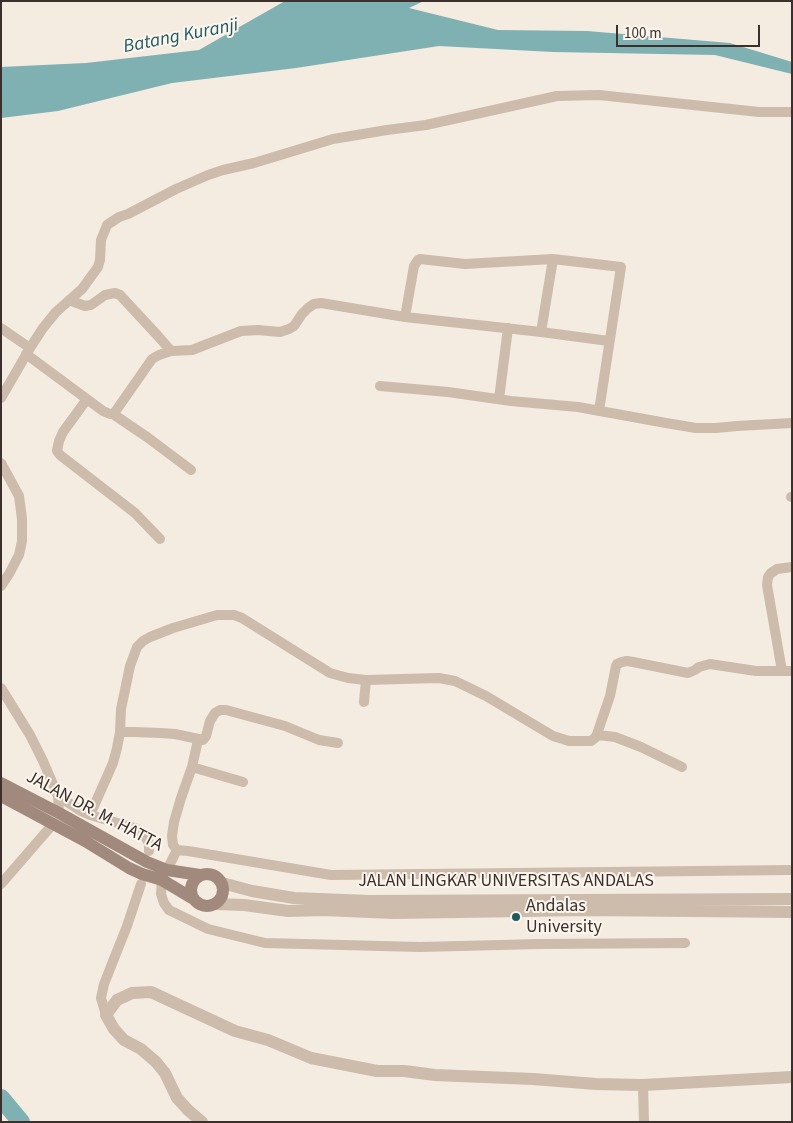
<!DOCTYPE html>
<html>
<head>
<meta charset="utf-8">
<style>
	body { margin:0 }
	#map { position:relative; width:793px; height:1123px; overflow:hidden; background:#f4ebe1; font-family:"Source Sans 3",sans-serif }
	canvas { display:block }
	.frame { position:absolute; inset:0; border:2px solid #3b302b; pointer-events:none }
	.scale { position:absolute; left:616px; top:25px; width:144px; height:22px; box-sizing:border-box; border:2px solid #3b302b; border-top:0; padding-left:6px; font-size:15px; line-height:18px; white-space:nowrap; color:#3b302b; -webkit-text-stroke:4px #fbf5ee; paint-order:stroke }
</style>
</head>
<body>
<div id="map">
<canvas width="793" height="1123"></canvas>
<div class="frame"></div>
<div class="scale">100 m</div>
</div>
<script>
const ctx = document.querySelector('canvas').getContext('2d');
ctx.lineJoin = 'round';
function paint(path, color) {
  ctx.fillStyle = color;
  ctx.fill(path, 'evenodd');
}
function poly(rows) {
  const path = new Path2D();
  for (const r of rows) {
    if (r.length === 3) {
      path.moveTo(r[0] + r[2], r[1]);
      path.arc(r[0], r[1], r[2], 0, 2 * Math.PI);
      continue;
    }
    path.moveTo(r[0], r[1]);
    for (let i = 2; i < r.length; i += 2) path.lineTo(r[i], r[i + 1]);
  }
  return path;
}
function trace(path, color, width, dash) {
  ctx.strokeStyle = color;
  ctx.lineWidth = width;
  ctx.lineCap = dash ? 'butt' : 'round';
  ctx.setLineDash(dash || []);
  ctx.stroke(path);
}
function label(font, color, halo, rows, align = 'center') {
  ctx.font = font + ' "Source Sans 3",sans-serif';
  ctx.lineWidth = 4;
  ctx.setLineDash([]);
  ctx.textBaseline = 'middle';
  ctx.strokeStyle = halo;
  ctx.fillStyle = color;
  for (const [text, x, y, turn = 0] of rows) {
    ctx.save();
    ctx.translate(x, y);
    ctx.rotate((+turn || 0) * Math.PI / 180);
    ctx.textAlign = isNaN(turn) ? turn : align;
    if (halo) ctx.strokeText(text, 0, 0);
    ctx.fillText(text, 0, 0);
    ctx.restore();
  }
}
paint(poly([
	[285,1,424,1,409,8,498,30,587,31,730,43,792,62,792,74,715,55,553,52,439,46,296,68,172,83,58,111,1,118,1,67,86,63,199,50]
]), '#7fb0b2');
trace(poly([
	[1,1098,21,1122]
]), '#7fb0b2', 18);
trace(poly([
	[69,300,85,306,91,305,105,295,115,293,120,295,158,336,171,351],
	[405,317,414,266,418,260,420,259,465,264,553,259,621,267,599,411],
	[1,328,30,348],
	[541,332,553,259],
	[26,354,103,411,110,414,113,414,115,412,152,359,159,355,171,351,192,350,241,331,258,330,280,332,289,329,294,326,302,314,308,308,314,304,321,303,405,317,541,332,609,341],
	[380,386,448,392,511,401,578,407,666,423,696,428,716,428,737,426,792,423],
	[1,398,30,348,43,328,56,312,82,289,98,267,100,260,101,240,107,225,119,217,128,214,176,189,208,175,223,170,254,163,333,139,387,130,426,125,557,96,599,95,759,112,792,112],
	[87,399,63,432,59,441,57,451,60,455,135,513,160,539],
	[499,399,508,328],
	[113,414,147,437,191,470],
	[1,463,19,496,22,519,22,541,19,555,9,574,1,586],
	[791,497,792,497],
	[782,671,767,585,768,577,771,573,777,569,792,567],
	[1,688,30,735,43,761,58,796,59,813],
	[364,702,366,680],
	[120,732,134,732,160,733,175,734,203,740,206,736,210,721,215,713,220,710,226,710,285,726,319,740,338,743],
	[598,735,615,737,641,747,682,767],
	[192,767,243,782],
	[58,796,81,811,90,815,135,828,144,835,149,843,149,851],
	[90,815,113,763,117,748,120,732,121,709,130,666,137,647,143,641,150,637,173,628,217,615,234,615,242,618,330,673,348,678,366,680,439,678,455,681,486,696,553,736,569,741,591,741,596,737,610,696,616,666,617,664,622,662,627,661,633,662,688,673,695,670,699,667,710,664,756,671,792,671],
	[177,850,173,845,172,836,174,822,181,798,192,767,198,740],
	[167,870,177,850,188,851,331,875,792,870],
	[162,880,161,894,164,903,169,910,208,929,265,943,420,947,540,944,685,943],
	[1,884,53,824],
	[106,1015,101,998,104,984,127,926,141,884],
	[643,1085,644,1122]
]), '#cdbbac', 10);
trace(poly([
	[222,883,252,891,294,898,369,901,792,899],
	[216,904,244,905,288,911,323,910,393,913,588,910,792,912],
	[202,1122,188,1110,177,1098,165,1073,156,1062,141,1049,124,1040,114,1029,106,1015,117,1000,132,993,151,992,235,1031,268,1040,311,1058,377,1071,404,1071,435,1075,533,1079,596,1084,643,1085,792,1077]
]), '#cdbbac', 12);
trace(poly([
	[1,783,59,813,147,862,167,870,200,875],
	[1,796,85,841,129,868,142,874,162,880,192,898],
	[207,890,16]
]), '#a18a7d', 12);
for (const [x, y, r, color] of [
	[516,917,5,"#1f5a5e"]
]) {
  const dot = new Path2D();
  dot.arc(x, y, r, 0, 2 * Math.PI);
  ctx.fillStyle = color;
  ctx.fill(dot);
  trace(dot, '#fbf5ee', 2);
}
label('18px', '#3b302b', '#fbf5ee', [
	["JALAN DR. M. HATTA",94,812,28],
	["JALAN LINGKAR UNIVERSITAS ANDALAS",506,882]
]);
label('18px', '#3b302b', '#fbf5ee', [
	["Andalas",526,907],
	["University",526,928]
], 'left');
label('italic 19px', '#1f5a5e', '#fbf5ee', [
	["Batang Kuranji",181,37,-11]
]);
</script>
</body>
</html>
